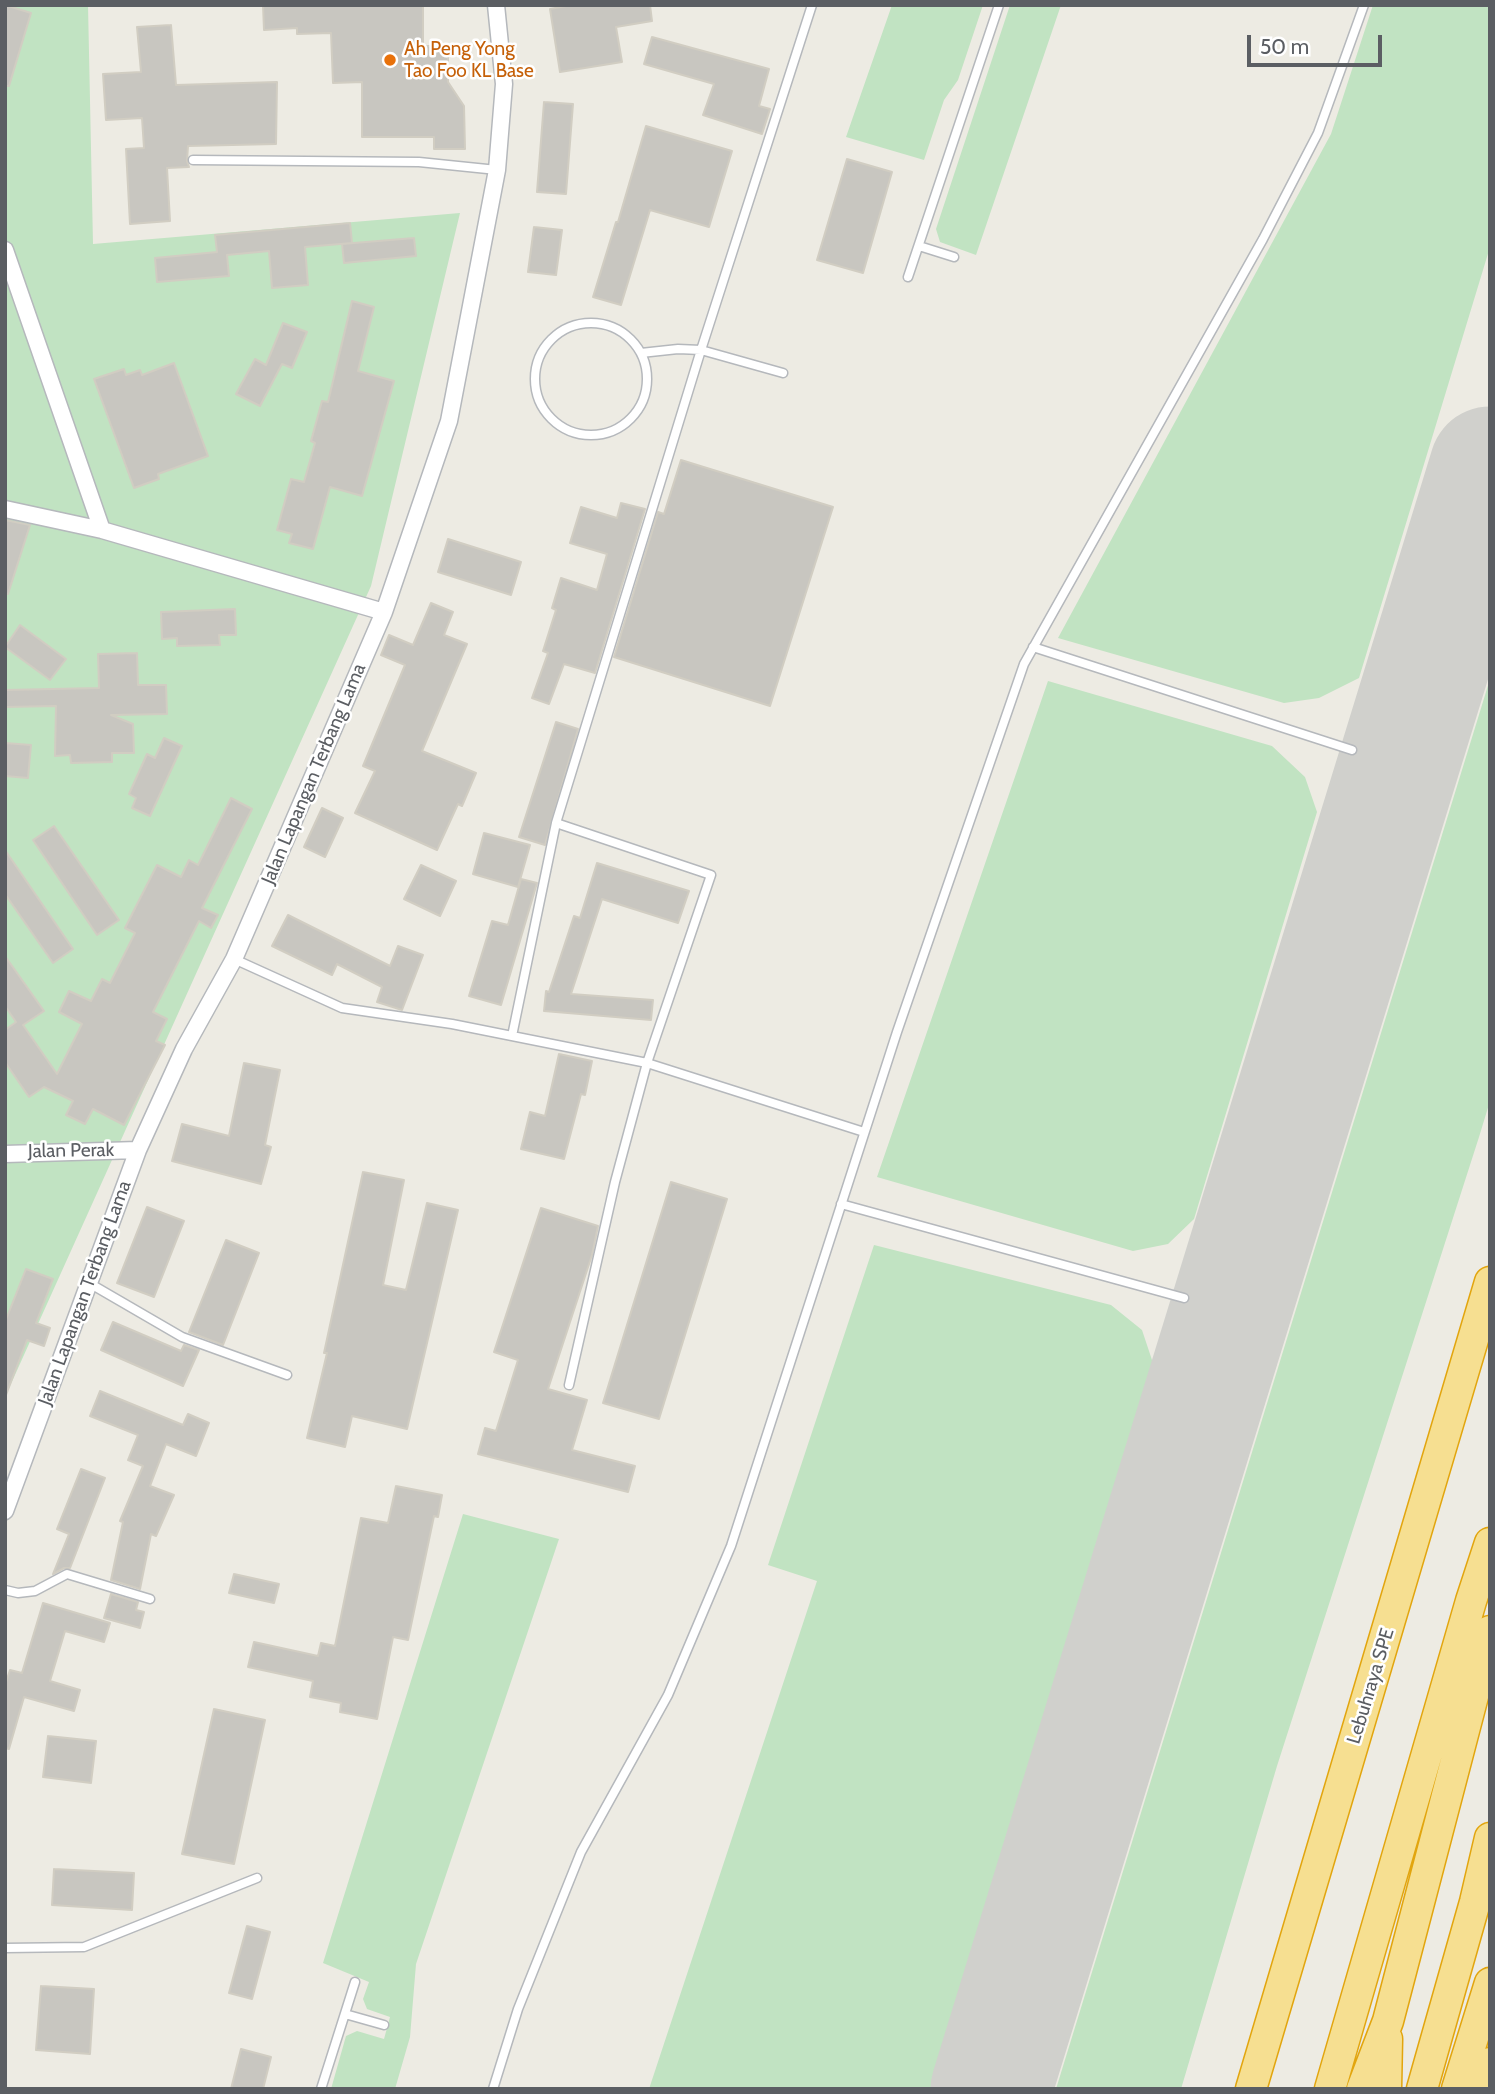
<!DOCTYPE html>
<html>
<head>
<meta charset="utf-8">
<style>
	body { margin:0 }
	#map { position:relative; width:1495px; height:2094px; overflow:hidden; background:#edebe3; font-family:Cabin,sans-serif }
	canvas { display:block }
	.frame { position:absolute; inset:0; border:7px solid #5b5e63; pointer-events:none }
	.scale { position:absolute; left:1247px; top:35px; width:135px; height:32px; box-sizing:border-box; border:4px solid #5b5e63; border-top:0; padding-left:9px; font-size:21px; line-height:24px; white-space:nowrap; color:#5b5e63; -webkit-text-stroke:5px #fff; paint-order:stroke }
</style>
</head>
<body>
<div id="map">
<canvas width="1495" height="2094"></canvas>
<div class="frame"></div>
<div class="scale">50 m</div>
</div>
<script>
const ctx = document.querySelector('canvas').getContext('2d');
ctx.lineJoin = 'round';
function paint(path, color) {
  ctx.fillStyle = color;
  ctx.fill(path, 'evenodd');
}
function poly(rows) {
  const path = new Path2D();
  for (const r of rows) {
    if (r.length === 3) {
      path.moveTo(r[0] + r[2], r[1]);
      path.arc(r[0], r[1], r[2], 0, 2 * Math.PI);
      continue;
    }
    path.moveTo(r[0], r[1]);
    for (let i = 2; i < r.length; i += 2) path.lineTo(r[i], r[i + 1]);
  }
  return path;
}
function trace(path, color, width, dash) {
  ctx.strokeStyle = color;
  ctx.lineWidth = width;
  ctx.lineCap = dash ? 'butt' : 'round';
  ctx.setLineDash(dash || []);
  ctx.stroke(path);
}
function label(font, color, halo, rows, align = 'center') {
  ctx.font = font + ' Cabin,sans-serif';
  ctx.lineWidth = 5;
  ctx.setLineDash([]);
  ctx.textBaseline = 'middle';
  ctx.strokeStyle = halo;
  ctx.fillStyle = color;
  for (const [text, x, y, turn = 0] of rows) {
    ctx.save();
    ctx.translate(x, y);
    ctx.rotate((+turn || 0) * Math.PI / 180);
    ctx.textAlign = isNaN(turn) ? turn : align;
    if (halo) ctx.strokeText(text, 0, 0);
    ctx.fillText(text, 0, 0);
    ctx.restore();
  }
}
paint(poly([
	[5,5,88,5,93,244,460,213,371,586,5,1397],
	[892,5,983,5,958,80,944,100,924,160,846,137],
	[1010,5,1061,5,976,255,940,242,936,229],
	[1373,5,1490,5,1490,247,1359,678,1319,698,1284,703,1058,638,1331,134],
	[1490,679,1490,1101,1479,1137,1277,1766,1181,2089,1056,2089],
	[1048,681,1272,746,1305,777,1317,812,1194,1219,1168,1244,1133,1251,877,1177],
	[874,1245,1111,1305,1142,1330,1154,1366,933,2089,649,2089,817,1581,768,1565],
	[463,1514,559,1539,416,1964,410,2037,395,2089,331,2089,346,2036,357,2031,384,2039,390,2017,367,2009,363,1999,369,1982,323,1963]
]), '#c1e3c2');
trace(poly([
	[991,2089,1490,467]
]), '#d0d0cc', 121);
const building = poly([
	[5,5,31,13,9,86,5,86,5,5],
	[263,5,423,5,423,46,448,46,448,82,464,106,465,149,434,149,434,137,362,137,362,82,333,83,331,33,297,34,297,28,264,30,263,5],
	[571,5,650,5,652,21,616,27,622,62,560,72,550,9,571,5],
	[171,25,176,85,277,82,276,144,188,146,187,161,189,167,167,168,170,221,130,224,126,149,144,148,142,118,106,120,103,74,141,72,137,27,171,25],
	[652,37,769,69,759,106,770,109,762,134,703,115,714,84,644,64,652,37],
	[544,102,573,104,566,194,537,192,544,102],
	[646,126,732,151,709,227,650,210,621,305,593,297,616,222,618,222,646,126],
	[847,159,892,172,863,273,817,260,847,159],
	[350,223,352,243,305,247,308,285,272,288,269,251,227,255,229,276,157,282,155,258,217,252,215,235,350,223],
	[534,227,562,230,556,275,528,272,534,227],
	[414,238,416,256,344,263,342,244,414,238],
	[352,301,374,307,358,371,394,381,362,496,330,487,313,549,289,543,292,534,277,530,291,479,304,482,315,443,311,441,322,401,328,402,352,301],
	[283,323,307,332,292,368,282,364,260,406,236,394,255,359,266,365,283,323],
	[174,363,208,456,158,474,159,479,134,488,94,379,124,369,126,375,140,370,142,375,174,363],
	[681,460,833,507,770,706,614,657,658,512,664,514,681,460],
	[621,503,645,509,595,673,564,664,549,704,532,698,548,653,543,651,556,610,552,608,561,578,597,590,607,554,570,543,581,507,617,518,621,503],
	[5,520,30,525,8,594,5,594,5,520],
	[448,539,521,562,511,595,438,572,448,539],
	[431,603,453,612,444,635,467,644,422,751,476,773,462,806,458,804,437,850,355,813,375,771,363,766,405,665,381,655,389,635,413,645,431,603],
	[235,609,236,635,219,635,220,645,177,646,177,638,162,639,161,612,235,609],
	[20,625,66,659,50,680,5,647,20,625],
	[137,653,138,685,166,685,167,714,111,715,133,724,134,753,112,753,112,762,71,763,70,755,55,756,56,706,5,707,5,690,99,688,98,654,137,653],
	[556,722,578,729,545,845,519,837,556,722],
	[164,738,182,746,150,816,132,808,136,798,129,794,147,754,155,758,164,738],
	[5,743,31,745,28,778,5,776,5,743],
	[231,798,252,809,202,908,218,915,211,928,199,921,153,1012,167,1019,156,1041,165,1045,124,1125,93,1109,85,1124,66,1115,73,1101,44,1087,29,1097,5,1062,5,1030,16,1022,5,1006,5,956,44,1011,23,1025,57,1074,82,1024,59,1012,69,991,91,1001,102,979,110,983,135,933,125,928,157,865,181,877,189,860,198,865,231,798],
	[322,808,343,818,325,857,304,847,322,808],
	[54,826,119,920,97,935,33,840,54,826],
	[484,833,530,845,518,887,473,874,484,833],
	[5,850,73,949,53,963,5,894,5,850],
	[597,863,689,891,678,923,602,899,571,994,653,1000,651,1020,544,1011,546,991,549,992,574,916,580,918,597,863],
	[421,865,456,881,440,916,404,899,421,865],
	[521,879,537,883,501,1005,469,996,492,921,508,925,521,879],
	[288,915,390,966,398,946,423,955,402,1010,377,1002,382,987,337,964,332,975,272,946,288,915],
	[559,1054,592,1061,585,1095,581,1094,564,1159,521,1149,530,1112,545,1116,559,1054],
	[244,1063,280,1070,265,1145,271,1147,261,1184,172,1161,182,1124,229,1136,244,1063],
	[363,1172,404,1180,383,1285,406,1290,427,1203,458,1210,407,1429,352,1416,345,1447,307,1438,327,1353,324,1353,363,1172],
	[671,1182,727,1199,659,1419,603,1403,671,1182],
	[147,1207,184,1221,154,1297,117,1283,147,1207],
	[541,1208,598,1226,592,1255,548,1389,587,1400,572,1450,635,1466,628,1492,478,1454,485,1428,496,1431,518,1360,494,1352,541,1208],
	[226,1240,259,1253,223,1345,189,1332,226,1240],
	[26,1269,53,1279,36,1323,50,1328,44,1346,27,1340,6,1395,5,1322,26,1269],
	[113,1322,181,1351,184,1345,199,1350,183,1386,101,1350,113,1322],
	[100,1391,183,1425,188,1414,209,1423,196,1456,166,1444,150,1486,174,1495,156,1536,151,1534,140,1589,111,1580,123,1522,120,1521,143,1466,128,1460,138,1435,90,1416,100,1391],
	[81,1469,105,1478,70,1568,64,1568,53,1574,69,1534,57,1529,81,1469],
	[396,1486,442,1495,438,1517,434,1516,408,1640,393,1637,377,1719,340,1712,341,1703,310,1697,313,1681,248,1667,254,1642,318,1656,321,1643,335,1646,361,1518,388,1523,396,1486],
	[234,1574,279,1584,274,1603,229,1593,234,1574],
	[111,1594,138,1602,136,1610,144,1612,140,1628,104,1618,111,1594],
	[43,1603,110,1623,104,1642,65,1631,50,1681,80,1690,74,1711,24,1697,9,1749,5,1748,5,1685,10,1670,22,1673,43,1603],
	[214,1709,265,1720,234,1864,182,1854,214,1709],
	[48,1736,96,1741,91,1783,43,1777,48,1736],
	[54,1869,134,1873,132,1910,52,1905,54,1869],
	[247,1926,270,1932,252,1999,229,1993,247,1926],
	[41,1986,94,1989,90,2054,36,2050,41,1986],
	[241,2049,271,2057,263,2089,231,2089,241,2049]
]);
paint(building, '#c8c6c0');
trace(building, '#d1cdc2', 2);
const service = poly([
	[193,160,419,162,497,170],
	[919,246,954,257],
	[908,277,999,5],
	[591,379,56],
	[641,353,678,349,701,350,783,373],
	[1033,647,1352,750],
	[556,823,711,875,647,1063,615,1182,569,1385],
	[234,959,342,1008,452,1024,647,1063,864,1132],
	[512,1036,556,823,701,350,812,5],
	[841,1204,1184,1298],
	[89,1283,182,1337,287,1375],
	[5,1590,18,1593,35,1591,67,1574,150,1599],
	[5,1948,84,1947,257,1878],
	[345,2014,384,2025],
	[321,2089,355,1982],
	[493,2089,518,2009,581,1852,668,1695,731,1546,897,1032,1024,664,1263,239,1318,133,1364,5]
]);
const minor = poly([
	[5,250,102,530],
	[5,509,102,530,384,612],
	[5,1154,138,1150],
	[5,1511,138,1150,184,1049,234,959,384,612,449,421,497,170,504,84,496,5]
]);
const motorway = poly([
	[1251,2089,1490,1282],
	[1330,2089,1471,1601,1490,1543],
	[1362,2089,1388,2021,1490,1631],
	[1386,2089,1387,2039],
	[1422,2089,1475,1902,1490,1838],
	[1457,2089,1490,1983],
	[1482,2089,1490,2063]
]);
trace(service, '#b5b8bc', 11);
trace(minor, '#b5b8bc', 19);
trace(motorway, '#e2a50e', 33);
trace(service, '#fff', 8);
trace(minor, '#fff', 16);
trace(motorway, '#f6df91', 30);
for (const [x, y, r, color] of [
	[390,60,7,"#e8710a"]
]) {
  const dot = new Path2D();
  dot.arc(x, y, r, 0, 2 * Math.PI);
  ctx.fillStyle = color;
  ctx.fill(dot);
  trace(dot, '#fff', 2.5);
}
label('19px', '#c56008', '#fff', [
	["Ah Peng Yong",404,49],
	["Tao Foo KL Base",404,71]
], 'left');
label('19px', '#5b5e63', '#fff', [
	["Jalan Lapangan Terbang Lama",314,774,-67],
	["Jalan Perak",71,1151,-1],
	["Jalan Lapangan Terbang Lama",85,1293,-70],
	["Lebuhraya SPE",1371,1686,-73]
]);
</script>
</body>
</html>
